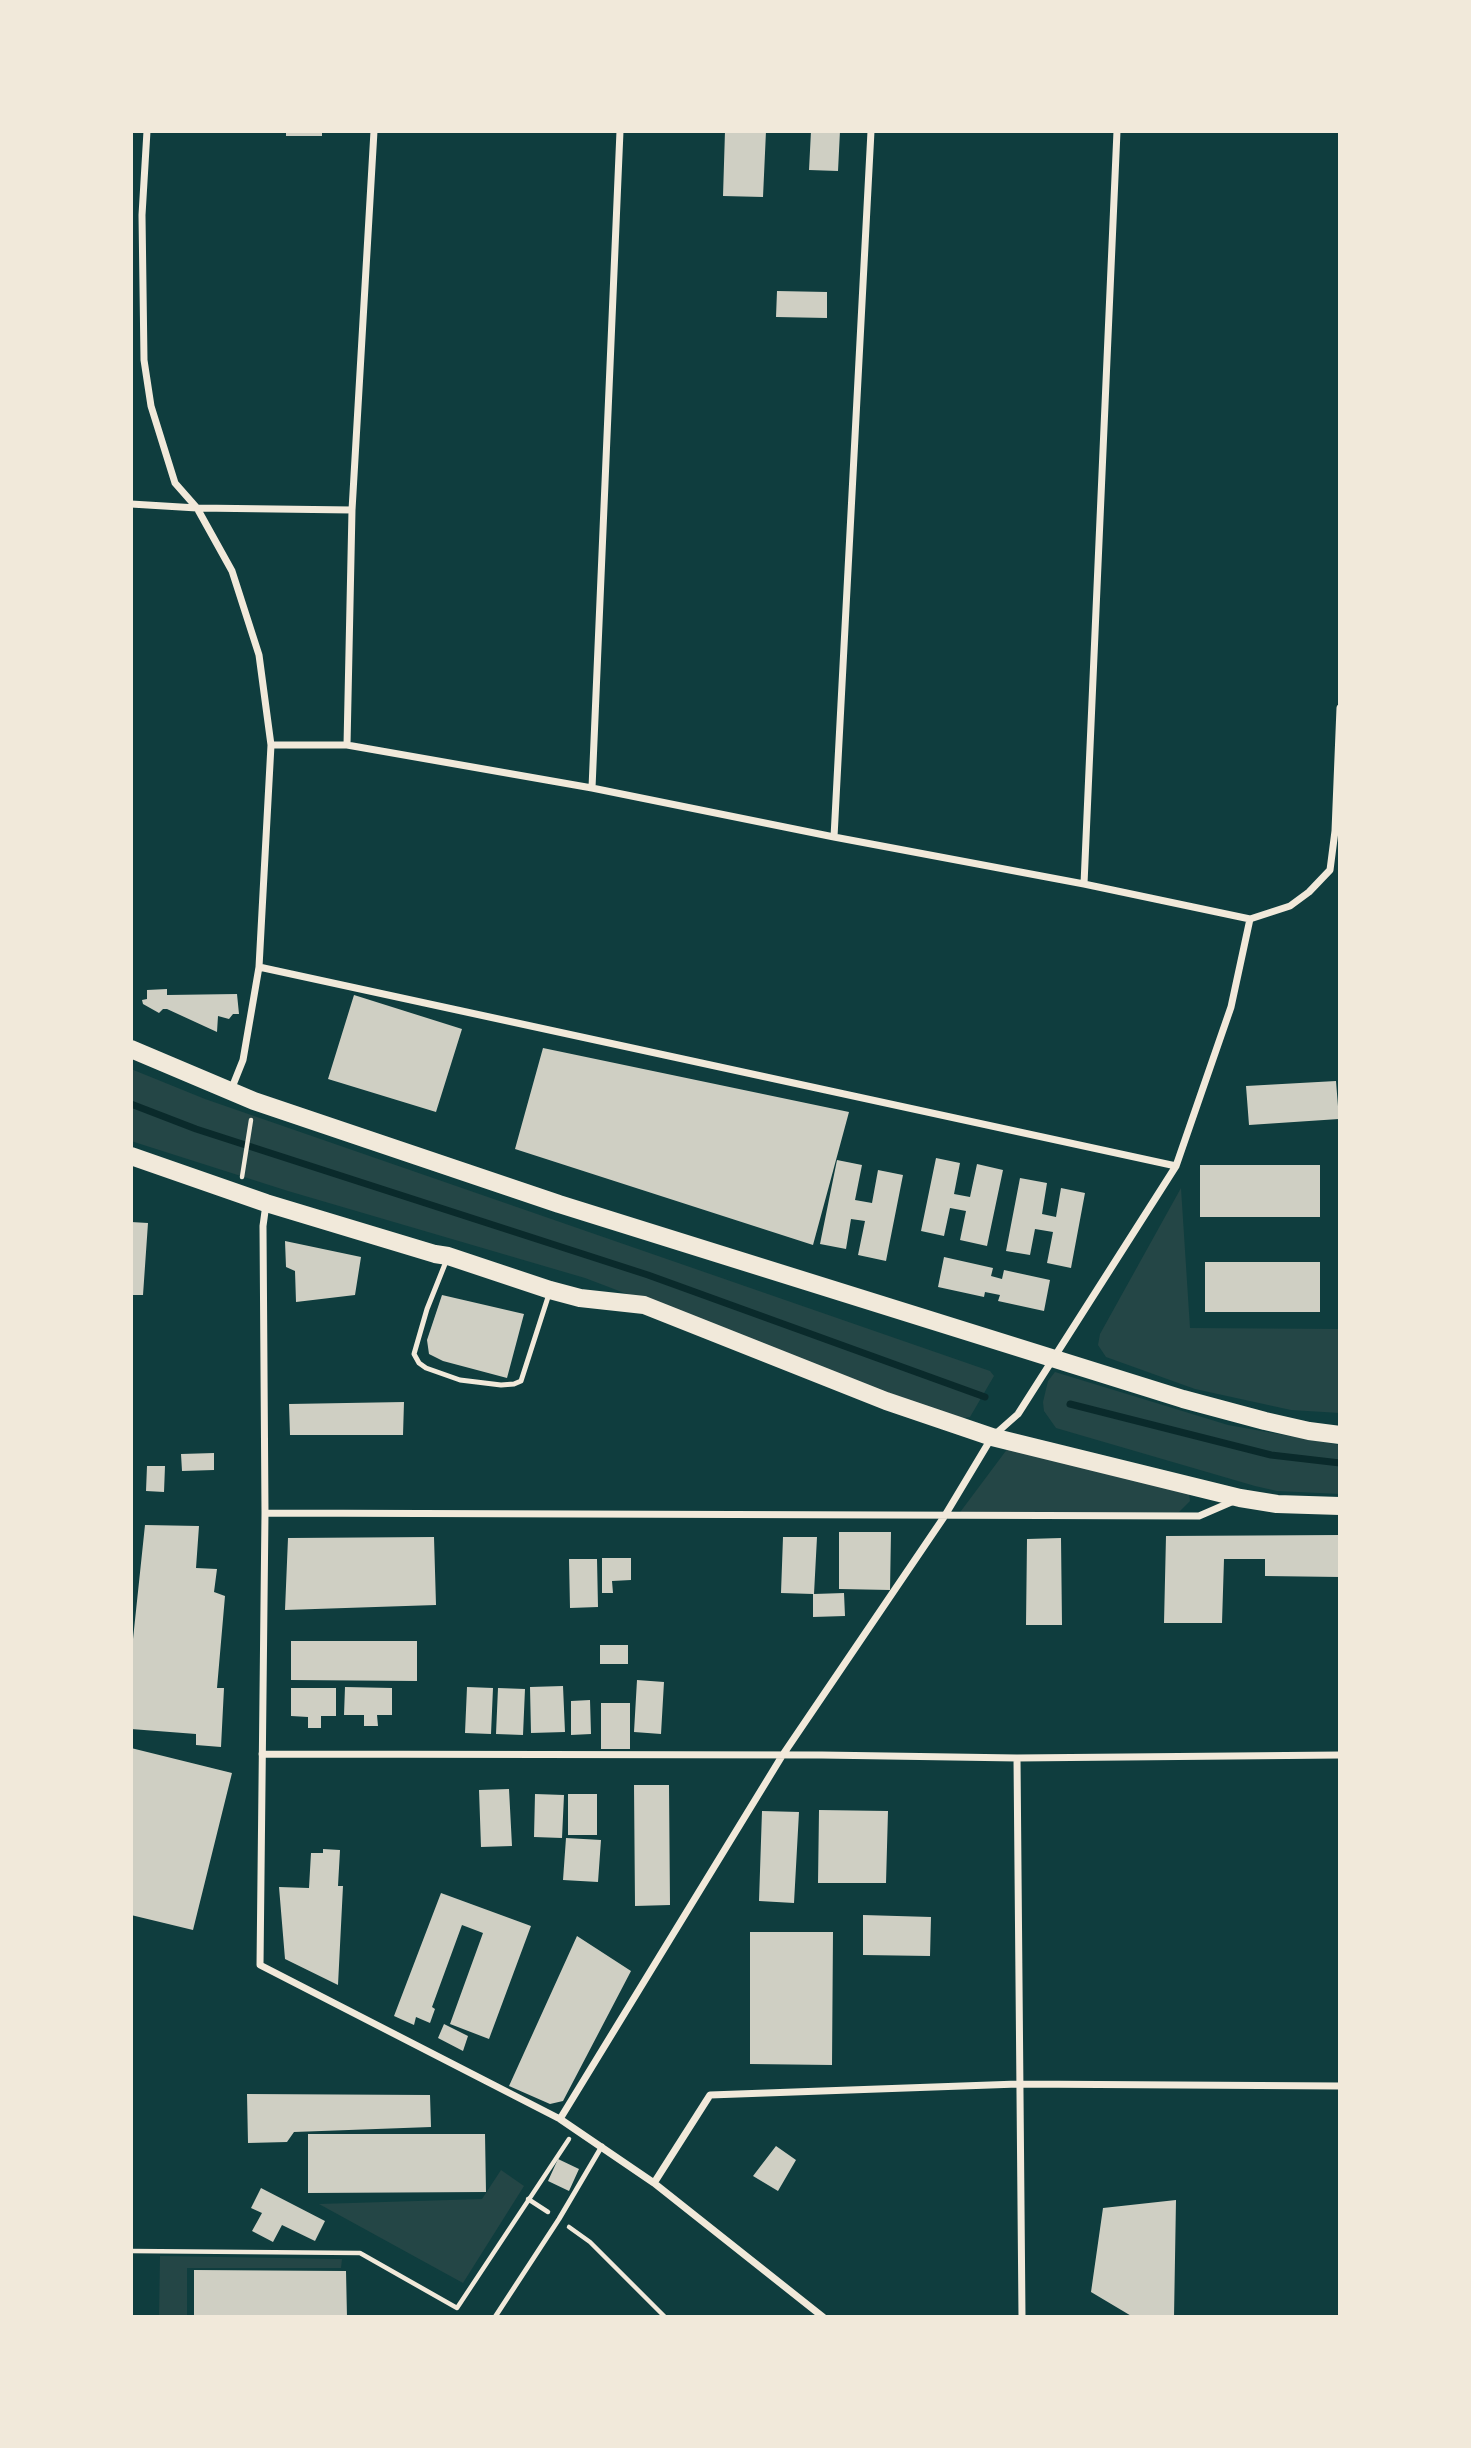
<!DOCTYPE html>
<html>
<head>
<meta charset="utf-8">
<style>
	body { margin:0 }
	#map { position:relative; width:1471px; height:2448px; overflow:hidden; background:#0f3d3e; font-family:Overpass,sans-serif }
	canvas { display:block }
	.frame { position:absolute; inset:0; border:133px solid #f1e9da; pointer-events:none }
</style>
</head>
<body>
<div id="map">
<canvas width="1471" height="2448"></canvas>
<div class="frame"></div>
</div>
<script>
const ctx = document.querySelector('canvas').getContext('2d');
ctx.lineJoin = 'round';
function paint(path, color) {
  ctx.fillStyle = color;
  ctx.fill(path, 'evenodd');
}
function poly(rows) {
  const path = new Path2D();
  for (const r of rows) {
    path.moveTo(r[0], r[1]);
    for (let i = 2; i < r.length; i += 2) path.lineTo(r[i], r[i + 1]);
  }
  return path;
}
function trace(path, color, width, dash) {
  ctx.strokeStyle = color;
  ctx.lineWidth = width;
  ctx.lineCap = dash ? 'butt' : 'round';
  ctx.setLineDash(dash || []);
  ctx.stroke(path);
}
paint(poly([
	[131,1069,205,1099,990,1371,994,1376,970,1417,956,1419,585,1278,288,1191,131,1141],
	[1181,1188,1190,1328,1340,1329,1340,1413,1291,1410,1195,1389,1106,1357,1098,1345,1100,1334],
	[1055,1372,1228,1425,1340,1445,1340,1494,1277,1491,1255,1486,1056,1428,1044,1411,1043,1402,1048,1381],
	[1008,1448,1189,1493,1190,1501,1179,1512,958,1515],
	[501,2170,524,2186,463,2283,319,2204,482,2199],
	[160,2256,342,2259,341,2268,187,2268,187,2317,159,2317]
]), '#244646');
trace(poly([
	[131,1104,196,1129,648,1275,985,1397],
	[1070,1404,1271,1455,1340,1463]
]), '#0a2a2b', 7);
paint(poly([
	[286,131,322,131,322,136,286,136],
	[725,131,766,131,763,197,723,196],
	[811,131,840,131,838,171,809,170],
	[777,291,827,292,827,318,776,317],
	[167,989,167,995,237,994,239,1014,233,1014,229,1019,218,1016,217,1032,167,1009,163,1009,159,1013,143,1004,142,1000,147,999,147,990],
	[354,995,462,1029,436,1112,328,1079],
	[543,1048,849,1112,813,1245,515,1149],
	[1336,1081,1339,1119,1249,1125,1246,1086],
	[936,1158,960,1163,954,1194,970,1197,977,1164,1003,1170,987,1246,960,1240,966,1211,950,1208,944,1236,921,1231],
	[837,1160,862,1165,855,1200,872,1203,878,1170,903,1175,886,1261,858,1255,865,1221,851,1219,846,1249,820,1244],
	[1200,1165,1320,1165,1320,1217,1200,1217],
	[1020,1178,1047,1183,1042,1214,1056,1217,1061,1188,1085,1193,1071,1268,1047,1263,1053,1232,1035,1229,1030,1255,1006,1251],
	[131,1222,148,1223,143,1295,131,1295],
	[285,1241,361,1257,355,1295,296,1302,295,1271,286,1267],
	[944,1257,993,1268,991,1276,1002,1279,1004,1270,1050,1280,1044,1311,998,1301,1000,1295,985,1292,984,1297,938,1287],
	[1205,1262,1320,1262,1320,1312,1205,1312],
	[442,1295,524,1314,507,1378,443,1361,429,1354,427,1340],
	[404,1402,403,1435,290,1435,289,1404],
	[214,1453,214,1470,182,1471,181,1454],
	[147,1466,165,1466,164,1492,146,1491],
	[145,1525,199,1526,196,1568,217,1569,214,1592,225,1596,217,1688,224,1688,221,1747,196,1745,196,1734,131,1729,131,1658],
	[839,1532,891,1532,890,1590,839,1589],
	[1340,1535,1340,1577,1265,1576,1265,1559,1224,1559,1222,1623,1164,1623,1166,1536],
	[434,1537,436,1605,285,1610,288,1538],
	[783,1537,817,1537,814,1594,844,1593,845,1616,813,1617,813,1594,781,1593],
	[1061,1538,1062,1625,1026,1625,1027,1539],
	[602,1558,631,1558,631,1580,612,1581,613,1593,602,1593],
	[569,1559,597,1559,598,1607,570,1608],
	[291,1641,417,1641,417,1681,291,1680],
	[600,1645,628,1645,628,1664,600,1664],
	[637,1680,664,1682,661,1734,634,1732],
	[563,1686,565,1732,531,1733,530,1687],
	[345,1687,392,1688,392,1715,377,1715,378,1726,364,1726,364,1715,344,1715],
	[467,1687,493,1688,491,1734,465,1733],
	[291,1688,336,1688,336,1716,321,1716,321,1728,308,1728,308,1717,291,1716],
	[498,1688,525,1689,523,1735,496,1734],
	[590,1700,591,1734,571,1735,571,1701],
	[601,1703,630,1703,630,1749,601,1749],
	[131,1748,232,1773,193,1930,131,1915],
	[634,1785,669,1785,670,1905,635,1906],
	[509,1789,512,1846,481,1847,479,1790],
	[535,1794,564,1795,562,1838,534,1837],
	[568,1794,597,1794,597,1835,568,1835],
	[819,1810,888,1811,886,1883,818,1883],
	[762,1811,799,1812,794,1903,759,1901],
	[566,1838,601,1840,598,1882,563,1880],
	[323,1849,340,1850,338,1886,343,1886,338,1985,285,1959,279,1887,309,1888,311,1853,323,1853],
	[441,1893,531,1926,489,2039,450,2024,483,1933,462,1925,432,2007,435,2009,430,2023,416,2017,414,2025,394,2016],
	[863,1915,931,1917,930,1956,863,1955],
	[750,1932,833,1932,832,2065,750,2064],
	[577,1936,631,1971,563,2101,550,2104,509,2086],
	[444,2024,468,2036,463,2051,438,2038],
	[247,2094,430,2095,431,2127,294,2132,287,2142,248,2143],
	[308,2134,485,2134,486,2192,308,2193],
	[776,2146,796,2160,778,2191,753,2176],
	[558,2159,579,2169,569,2191,548,2181],
	[261,2188,325,2221,315,2241,282,2225,273,2242,252,2231,262,2213,251,2208],
	[1176,2200,1174,2317,1133,2317,1091,2292,1103,2208],
	[194,2270,346,2271,347,2317,194,2317]
]), '#cfcfc3');
trace(poly([
	[242,1177,251,1120],
	[528,2199,548,2212],
	[569,2227,590,2242,665,2317],
	[131,2251,360,2253,457,2308,569,2139]
]), '#f1e9da', 4.5);
trace(poly([
	[447,1259,427,1309,414,1354,419,1363,426,1368,460,1380,501,1385,514,1384,521,1381,549,1294],
	[495,2317,559,2219,602,2146]
]), '#f1e9da', 5);
trace(poly([
	[147,131,142,215,144,360,151,406,175,483,197,508,232,571,259,655,271,745,259,967,243,1060,231,1090],
	[131,504,197,508,352,510],
	[271,745,347,745,592,788,834,837,1084,884,1250,919,1290,906,1309,892,1330,870,1335,831,1340,708],
	[347,745,352,510,374,131],
	[592,788,620,131],
	[834,837,871,131],
	[1084,884,1117,131],
	[259,967,1176,1166],
	[266,1204,263,1226,265,1513,260,1965,560,2119,654,2183,823,2317],
	[265,1513,1199,1516,1236,1500],
	[262,1754,822,1755,1017,1758,1340,1755],
	[1017,1758,1022,2317],
	[560,2119,782,1756,944,1517,992,1437,1018,1414,1176,1166,1231,1007,1250,919],
	[654,2183,710,2095,1018,2084,1340,2086]
]), '#f1e9da', 7);
trace(poly([
	[131,1049,254,1101,559,1204,1183,1399,1265,1421,1309,1431,1340,1435],
	[131,1156,266,1203,435,1254,448,1256,550,1290,580,1298,644,1305,886,1401,992,1437,1240,1498,1277,1504,1340,1506]
]), '#f1e9da', 18);
</script>
</body>
</html>
